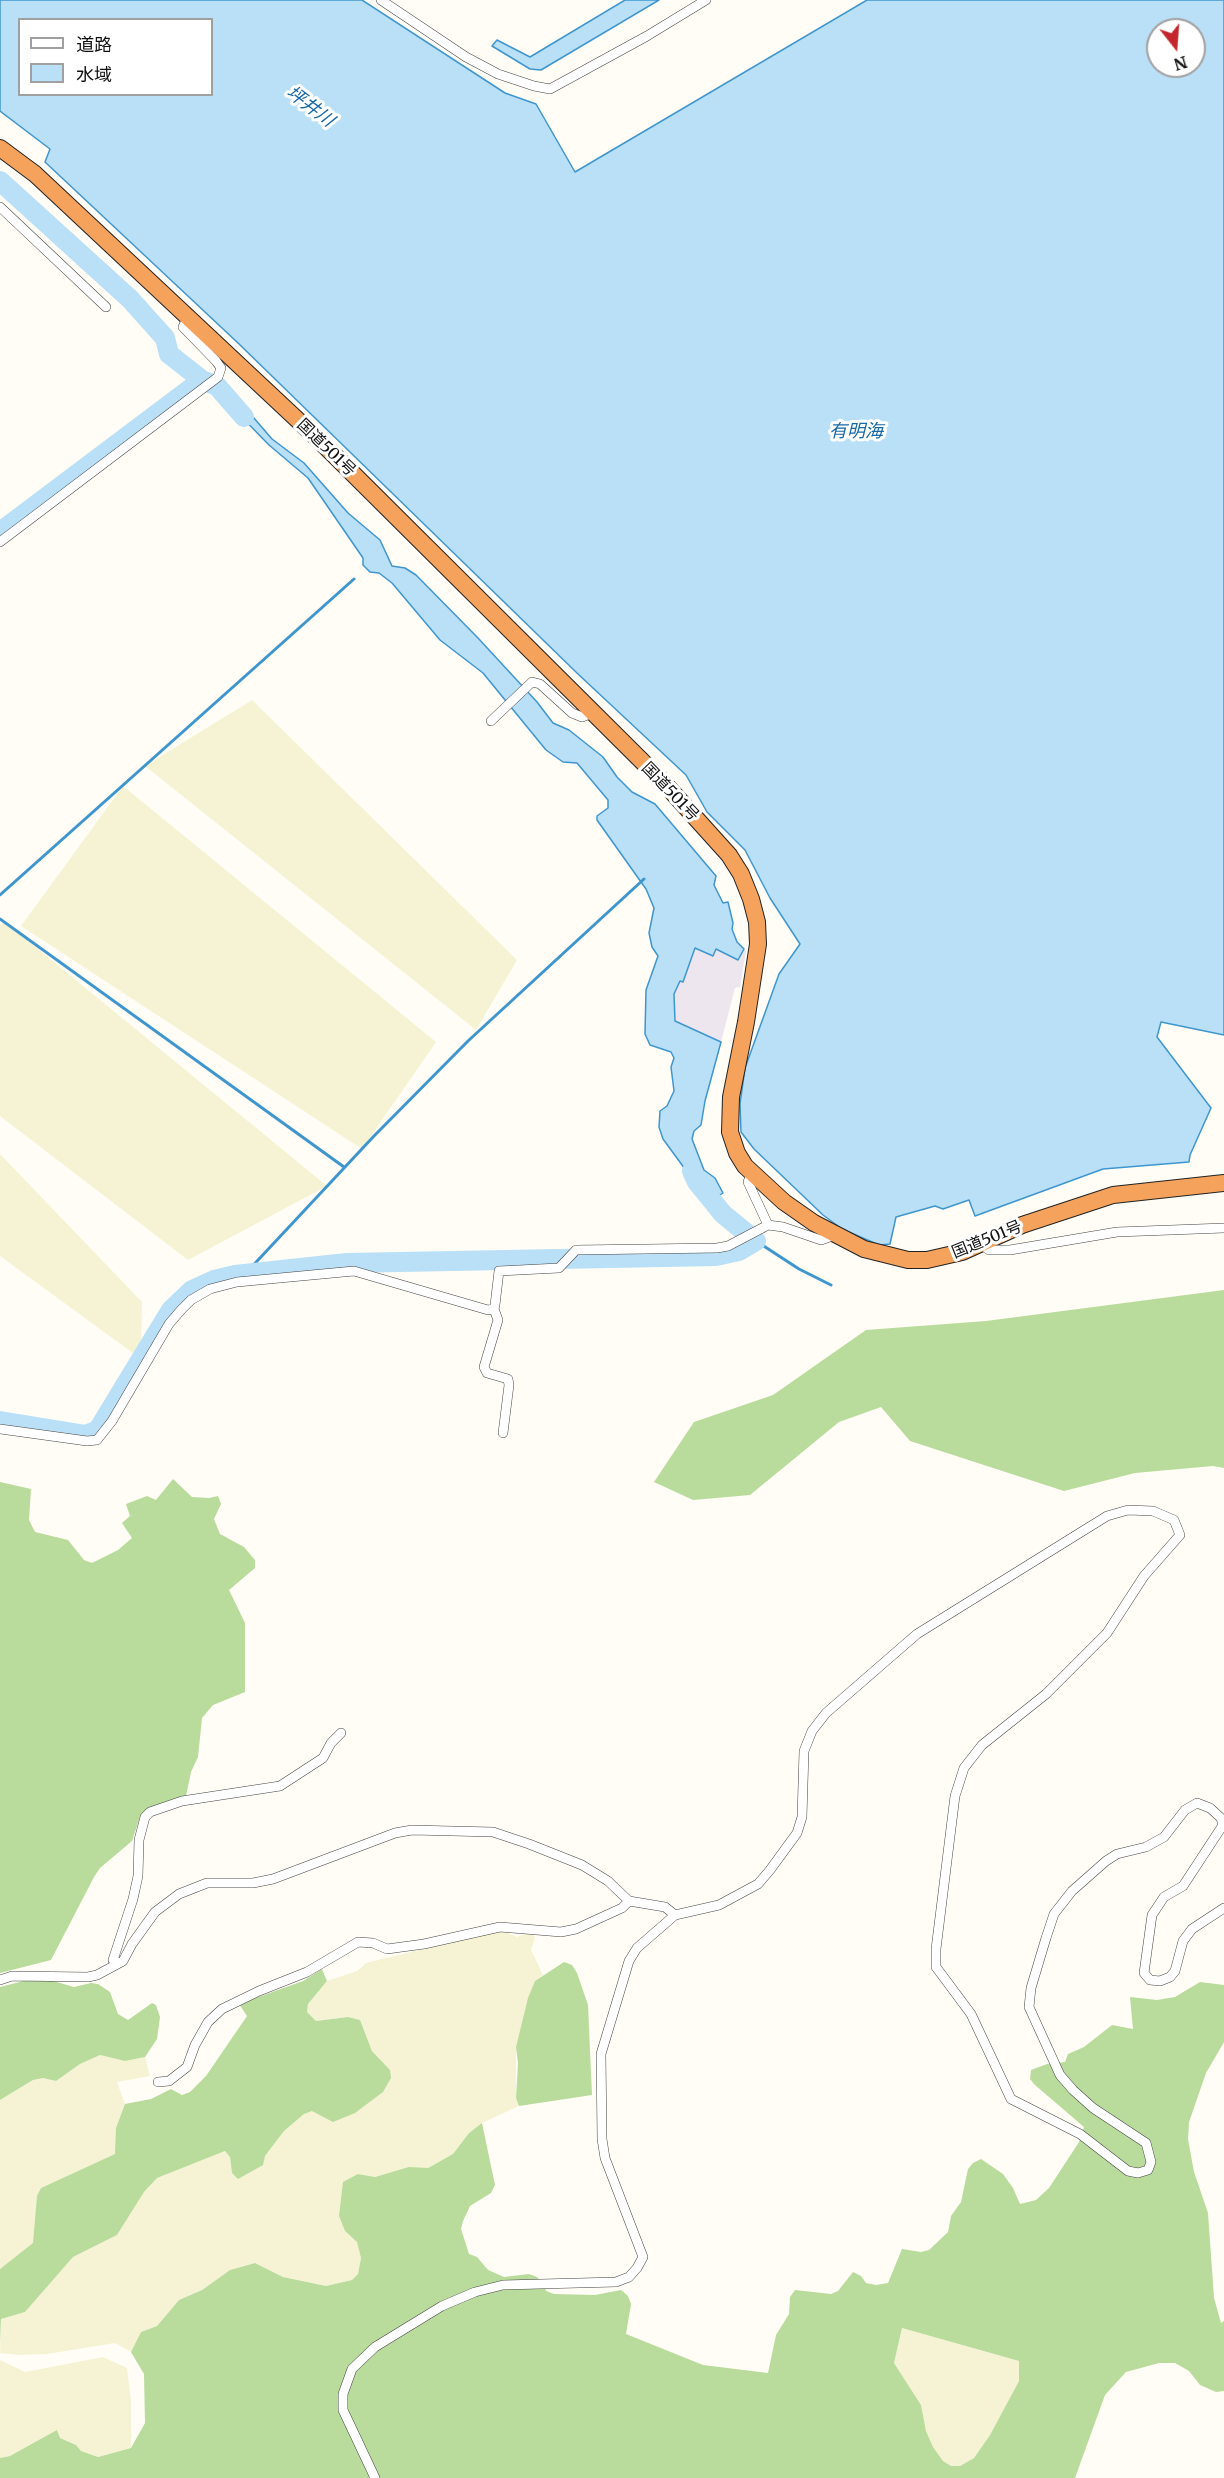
<!DOCTYPE html>
<html>
<head>
<meta charset="utf-8">
<style>
	body { margin:0 }
	#map { position:relative; width:1224px; height:2478px; overflow:hidden; background:#fffdf5; font-family:Merriweather,"Noto Sans JP",serif }
	canvas { display:block }
	.legend { position:absolute; left:18px; top:18px; width:195px; height:78px; box-sizing:border-box; background:#fff; border:2px solid #a0a0a0; margin:0; padding:8px 10px; list-style:none; font-size:18px; color:#111 }
	.legend li { display:flex; align-items:center; gap:12px; height:30px }
	.legend b { width:30px; border:2px solid #a0a0a0 }
	.north { position:absolute; left:1146px; top:18px; width:60px; height:60px; box-sizing:border-box; background:#fff; border:2px solid #a0a0a0; border-radius:50%; rotate:163deg; font-size:16px; font-weight:700; line-height:24px; text-align:center; color:#111 }
	.north::after { content:''; display:block; margin:auto; width:21px; height:27px; background:#c4262e; clip-path:polygon(50% 0,100% 100%,50% 72%,0 100%) }
</style>
</head>
<body>
<div id="map">
<canvas width="1224" height="2478"></canvas>
<ul class="legend">
<li><b style="height:8px;background:#fff"></b>道路</li>
<li><b style="height:16px;background:#b9e0f7"></b>水域</li>
</ul>
<div class="north">N</div>
</div>
<script>
const ctx = document.querySelector('canvas').getContext('2d');
ctx.lineJoin = 'round';
function paint(path, color) {
  ctx.fillStyle = color;
  ctx.fill(path, 'evenodd');
}
function poly(rows) {
  const path = new Path2D();
  for (const r of rows) {
    path.moveTo(r[0], r[1]);
    for (let i = 2; i < r.length; i += 2) path.lineTo(r[i], r[i + 1]);
  }
  return path;
}
function trace(path, color, width, dash) {
  ctx.strokeStyle = color;
  ctx.lineWidth = width;
  ctx.lineCap = dash ? 'butt' : 'round';
  ctx.setLineDash(dash || []);
  ctx.stroke(path);
}
function label(font, color, halo, rows, align = 'center') {
  ctx.font = font + ' Merriweather,"Noto Sans JP",serif';
  ctx.lineWidth = 6;
  ctx.setLineDash([]);
  ctx.textBaseline = 'middle';
  ctx.strokeStyle = halo;
  ctx.fillStyle = color;
  for (const [text, x, y, turn = 0] of rows) {
    ctx.save();
    ctx.translate(x, y);
    ctx.rotate((+turn || 0) * Math.PI / 180);
    ctx.textAlign = isNaN(turn) ? turn : align;
    if (halo) ctx.strokeText(text, 0, 0);
    ctx.fillText(text, 0, 0);
    ctx.restore();
  }
}
paint(poly([
	[695,948,716,949,738,959,744,949,746,951,740,987,735,988,721,1042,675,1021,674,994,680,981,683,981]
]), '#eee6ef');
paint(poly([
	[252,700,517,960,476,1030,145,766],
	[123,786,436,1042,362,1149,21,926],
	[5,922,327,1186,188,1260,0,1116,0,925],
	[0,1154,142,1302,141,1359,0,1256],
	[501,1930,517,1937,531,1931,535,1938,531,1950,543,1975,535,1981,516,2047,516,2098,519,2106,482,2123,469,2133,453,2154,428,2168,409,2168,375,2177,358,2174,345,2231,357,2242,361,2258,358,2274,352,2280,326,2286,283,2277,255,2263,230,2270,202,2290,179,2300,157,2326,141,2332,131,2352,115,2343,47,2354,20,2355,0,2353,1,2319,25,2312,73,2257,117,2235,144,2192,157,2178,225,2151,230,2156,232,2173,265,2156,284,2131,304,2114,390,2070,372,2051,360,2020,348,2017,316,2021,307,2012,308,2004,327,1981,357,1971,366,1963],
	[100,2055,125,2061,145,2057,150,2076,117,2082,125,2104,116,2128,116,2154,41,2188,37,2196,34,2243,0,2269,0,2100,33,2080,43,2078,56,2081,80,2064],
	[902,2328,1019,2361,1019,2381,990,2435,974,2458,960,2466,951,2466,943,2461,933,2447,926,2431,921,2405,894,2363],
	[103,2357,127,2368,131,2400,131,2448,98,2457,81,2451,76,2445,60,2438,57,2431,10,2456,0,2458,0,2360,25,2372]
]), '#f6f3d4');
paint(poly([
	[1224,1290,1224,1468,1213,1466,1135,1473,1064,1491,910,1441,881,1407,839,1422,750,1495,693,1500,654,1482,694,1422,773,1395,866,1330,986,1321],
	[173,1479,192,1497,209,1498,218,1496,221,1504,214,1519,220,1534,244,1547,255,1560,255,1568,229,1590,245,1623,245,1692,213,1705,202,1718,198,1757,191,1772,186,1796,153,1808,140,1817,132,1841,100,1868,94,1877,51,1960,0,1973,0,1482,31,1489,29,1520,35,1532,68,1540,84,1560,92,1563,118,1550,132,1538,122,1523,130,1516,126,1504,147,1496,156,1500],
	[564,1962,572,1965,577,1973,588,2005,592,2095,519,2106,516,2098,518,2063,516,2047,528,1998,535,1981],
	[322,1969,327,1981,308,2004,307,2012,316,2021,348,2017,360,2020,372,2051,390,2070,391,2078,383,2092,355,2113,333,2122,312,2111,304,2114,284,2131,265,2156,263,2165,238,2179,232,2173,230,2157,225,2151,157,2178,144,2192,117,2235,73,2257,25,2312,1,2319,0,2343,0,2269,33,2243,37,2196,41,2188,115,2154,116,2128,125,2104,151,2099,171,2089,182,2095,190,2092,206,2076,247,2016,239,2004,303,1981],
	[39,1977,74,1987,91,1983,98,1984,110,1992,118,2014,128,2020,152,2003,156,2005,160,2017,157,2039,145,2057,125,2061,100,2055,80,2064,56,2081,43,2078,33,2080,0,2100,0,1987],
	[1200,1982,1224,1985,1224,2042,1206,2073,1189,2122,1188,2139,1194,2172,1208,2213,1214,2298,1221,2323,1224,2321,1224,2391,1216,2392,1200,2385,1189,2371,1175,2363,1159,2363,1126,2372,1105,2395,1075,2478,0,2478,0,2458,10,2456,57,2430,60,2438,76,2445,81,2451,98,2457,131,2448,145,2423,144,2374,131,2352,141,2332,157,2326,179,2300,202,2290,230,2270,255,2263,283,2277,326,2286,352,2280,358,2274,361,2258,357,2242,345,2231,339,2216,343,2182,358,2174,375,2177,409,2167,428,2168,453,2154,469,2133,482,2123,495,2185,491,2193,470,2206,463,2221,461,2229,469,2254,477,2257,488,2270,504,2277,529,2274,537,2277,543,2283,546,2291,554,2294,595,2295,621,2290,628,2296,631,2304,626,2334,703,2365,768,2373,776,2335,789,2314,790,2297,795,2290,831,2294,838,2291,853,2272,861,2276,866,2283,876,2285,888,2283,902,2249,921,2252,929,2250,948,2232,951,2216,961,2202,968,2169,973,2163,981,2159,1003,2174,1013,2188,1020,2204,1036,2200,1049,2188,1079,2142,1084,2127,1035,2085,1030,2079,1031,2070,1047,2064,1065,2062,1068,2054,1084,2047,1112,2025,1133,2029,1130,1997,1157,2000,1175,1997],
	[902,2328,1019,2361,1019,2381,990,2435,974,2458,960,2466,951,2466,943,2461,933,2447,926,2431,921,2405,894,2363]
]), '#b9dc9c');
const water = poly([
	[0,0,362,0,505,93,536,104,575,172,867,0,1224,0,1224,1035,1161,1022,1157,1037,1211,1108,1190,1155,1189,1162,1103,1169,975,1216,969,1200,943,1209,935,1206,896,1217,890,1244,879,1245,842,1229,823,1215,754,1149,741,1132,740,1104,745,1068,779,974,800,944,770,898,745,850,707,812,686,775,578,674,238,343,45,162,50,149,0,111,0,0],
	[20,20,212,20,212,94,20,94,20,20],
	[1158,30,1194,30,1194,66,1158,66,1158,30],
	[625,0,659,0,541,70,530,69,492,46,497,40,530,57,625,0],
	[228,397,247,410,272,439,304,463,348,513,380,540,392,566,405,568,416,575,478,638,537,702,553,723,569,730,603,757,617,777,632,792,655,804,716,876,714,885,723,903,728,902,733,923,732,929,737,942,744,949,738,960,716,949,713,956,695,948,683,982,680,981,674,994,675,1021,721,1042,705,1101,701,1125,694,1131,692,1139,704,1170,715,1178,723,1193,720,1195,710,1191,704,1195,663,1139,659,1127,660,1111,667,1106,674,1091,671,1067,674,1058,671,1052,650,1045,645,1034,646,990,658,956,652,947,649,933,654,908,646,889,597,820,597,816,608,808,608,800,577,763,563,762,546,750,483,673,440,640,392,583,379,573,370,572,363,565,363,558,308,478,269,445,225,400,228,397]
]);
paint(water, '#b9e0f7');
trace(water, '#3f96cf', 1.5);
trace(poly([
	[0,895,354,579],
	[0,919,344,1167],
	[756,1241,799,1269,831,1285],
	[245,1274,374,1136,468,1041,644,879]
]), '#3f96cf', 3);
trace(poly([
	[0,181,130,299,165,338,169,354,202,380,217,386,244,417],
	[0,532,202,380],
	[0,1421,86,1435,98,1430,171,1310,192,1290,214,1280,235,1275,347,1263,716,1256,739,1251,756,1241,723,1214,697,1182,692,1171]
]), '#b9e0f7', 20);
const street = poly([
	[381,0,466,57,498,74,534,86,550,89,647,36,706,0],
	[0,207,106,307],
	[0,542,218,377,221,368,216,361,183,327,188,316],
	[491,721,532,682,540,684,572,713,582,717,592,713],
	[751,1174,748,1182,768,1225],
	[982,1245,989,1250,1010,1250,1117,1232,1224,1228],
	[494,1309,498,1320,484,1367,487,1373,508,1379,509,1385,503,1433],
	[0,1429,87,1441,97,1440,112,1421,169,1324,181,1310,191,1300,210,1289,237,1282,354,1271,488,1310,494,1309,495,1305,499,1271,559,1268,576,1250,717,1248,728,1246,768,1225,783,1227,821,1240,835,1235],
	[117,1962,113,1960,133,1899,138,1876,139,1840,145,1817,150,1812,182,1801,280,1786,323,1758,331,1743,341,1733],
	[0,1980,12,1976,88,1977,97,1975,123,1961,132,1944,155,1912,179,1894,207,1883,253,1883,273,1879,395,1833,412,1830,493,1832,529,1844,582,1865,608,1881,629,1901,665,1907,675,1915],
	[158,2082,169,2081,187,2067,195,2045,208,2022,222,2009,259,1991,307,1972,358,1942,373,1943,387,1949,424,1944,500,1927,561,1932,576,1929,622,1908,629,1901],
	[375,2478,343,2410,343,2394,352,2369,375,2347,442,2306,475,2292,503,2285,616,2282,629,2277,637,2268,643,2257,605,2158,602,2139,601,2054,629,1961,637,1948,675,1915,719,1905,758,1884,770,1870,797,1833,802,1817,804,1751,812,1731,826,1713,917,1634,1107,1516,1128,1510,1153,1511,1174,1520,1180,1535,1144,1576,1107,1633,1046,1694,982,1745,964,1768,955,1796,936,1949,936,1967,971,2014,1011,2099,1080,2134,1128,2171,1138,2173,1148,2170,1151,2162,1146,2143,1093,2108,1073,2090,1060,2075,1029,2007,1031,1988,1046,1938,1054,1914,1072,1891,1106,1861,1117,1854,1146,1847,1164,1837,1185,1810,1197,1803,1210,1808,1221,1818,1223,1825,1183,1886,1164,1897,1152,1915,1144,1973,1150,1980,1160,1981,1170,1977,1175,1971,1183,1941,1192,1929,1224,1908]
]);
const highway = poly([
	[0,148,35,174,319,440,665,784,729,855,741,874,751,899,757,922,758,944,746,1022,731,1097,730,1132,737,1153,745,1166,784,1202,814,1223,864,1249,908,1260,927,1260,962,1252,1022,1225,1113,1195,1224,1183]
]);
trace(street, '#444', 10);
trace(highway, '#222', 18);
trace(street, '#fff', 9);
trace(highway, '#f5a25d', 16);
label('16px', '#111', '#fff', [
	["国道501号",326,448,44],
	["国道501号",670,792,46],
	["国道501号",987,1240,-22]
]);
label('italic 18px', '#1768a6', '#fff', [
	["坪井川",310,107,37],
	["有明海",856,432]
]);
</script>
</body>
</html>
